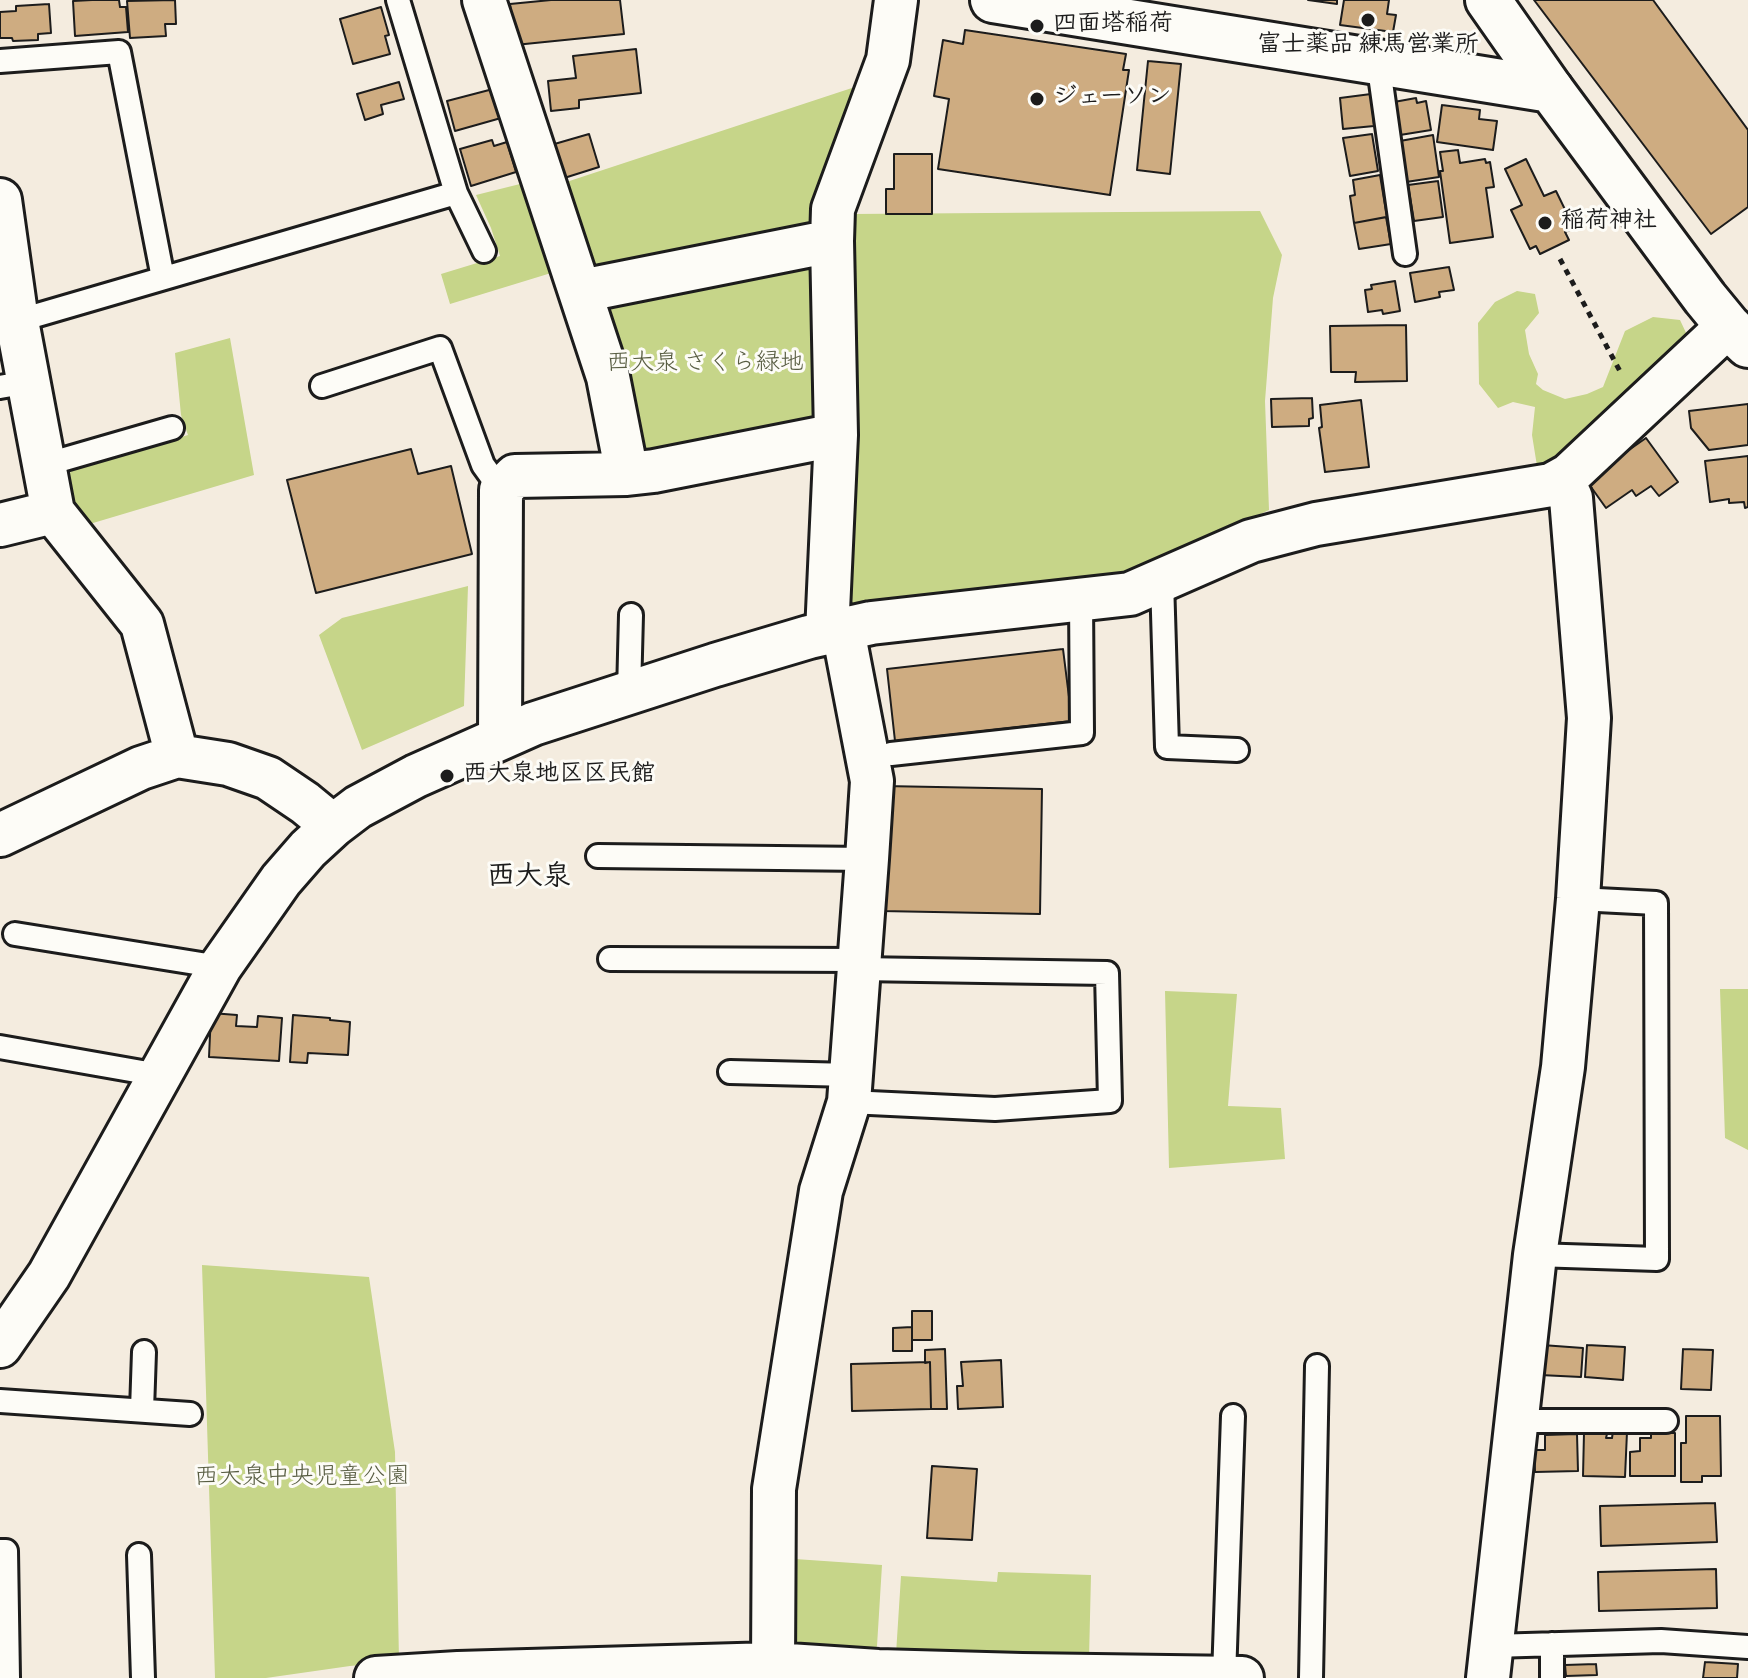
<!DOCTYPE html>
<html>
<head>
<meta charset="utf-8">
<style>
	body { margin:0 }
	canvas { display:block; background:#f4ecdf }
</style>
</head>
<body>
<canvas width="1748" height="1678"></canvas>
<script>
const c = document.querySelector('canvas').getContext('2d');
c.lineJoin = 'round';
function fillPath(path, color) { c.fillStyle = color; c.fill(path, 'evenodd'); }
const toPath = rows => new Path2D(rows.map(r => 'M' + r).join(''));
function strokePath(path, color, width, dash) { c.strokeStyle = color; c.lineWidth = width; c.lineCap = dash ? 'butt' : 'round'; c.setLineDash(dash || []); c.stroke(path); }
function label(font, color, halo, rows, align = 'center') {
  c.font = font + ' "Gochi Hand","Klee One",sans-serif'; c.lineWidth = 6; c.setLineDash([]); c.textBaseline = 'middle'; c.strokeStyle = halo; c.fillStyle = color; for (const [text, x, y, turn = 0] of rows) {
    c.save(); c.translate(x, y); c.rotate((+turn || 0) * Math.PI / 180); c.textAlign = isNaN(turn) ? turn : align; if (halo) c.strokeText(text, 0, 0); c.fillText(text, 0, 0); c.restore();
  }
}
fillPath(toPath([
	[861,85,819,216,807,228,603,268,587,262,450,304,441,274,500,256,491,228,476,195,524,183,530,194],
	[1260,211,1282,255,1273,298,1265,401,1269,510,1127,577,843,604,851,214],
	[805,267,821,276,826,410,814,424,652,456,637,448,605,315,611,301],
	[1517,291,1535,294,1539,313,1525,330,1529,354,1538,374,1536,384,1543,390,1565,399,1587,394,1603,387,1625,331,1653,317,1680,320,1688,337,1551,464,1537,466,1532,435,1535,407,1513,402,1498,408,1479,384,1478,323,1495,302],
	[230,338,254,475,83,526,64,486,71,471,188,435,181,415,175,353],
	[468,586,464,706,362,750,319,635,342,618],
	[1720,989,1748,989,1748,1150,1725,1138],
	[1165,991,1237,994,1228,1106,1281,1108,1285,1159,1169,1168],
	[202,1265,369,1277,395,1452,399,1661,350,1666,266,1678,215,1678],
	[795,1559,882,1565,877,1646,873,1654,791,1645],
	[998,1572,1091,1575,1089,1659,896,1654,901,1576,997,1582]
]), '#c6d589');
const building = toPath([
	[92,0,119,0,120,7,126,7,128,32,75,36,73,1,92,0],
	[175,0,176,24,165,24,166,36,130,38,127,1,175,0],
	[551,0,620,0,624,34,515,45,510,4,551,0],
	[1308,0,1337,0,1337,4,1308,0],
	[1344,0,1389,0,1387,14,1396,15,1393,32,1340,25,1344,0],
	[1534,0,1653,0,1748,130,1748,207,1711,234,1534,0],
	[49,4,51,33,38,34,38,40,13,41,12,38,0,38,0,12,16,11,16,6,49,4],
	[381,7,389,35,385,36,390,54,353,64,340,19,381,7],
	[965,30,1126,54,1123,70,1129,70,1110,195,938,169,949,99,934,96,943,40,963,44,965,30],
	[636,49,641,93,579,100,579,108,551,111,548,81,576,78,573,56,636,49],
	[1148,61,1181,64,1170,174,1137,170,1148,61],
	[399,82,404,99,381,105,383,114,365,120,357,94,399,82],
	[493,89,501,118,455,131,447,101,493,89],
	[1371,94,1374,126,1343,129,1340,98,1371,94],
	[1416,98,1417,103,1426,101,1431,130,1400,135,1394,102,1416,98],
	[1442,105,1480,110,1479,119,1497,121,1493,150,1437,142,1442,105],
	[589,134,599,167,561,179,551,145,589,134],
	[1372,134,1378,171,1350,176,1343,138,1372,134],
	[1433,135,1439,177,1406,182,1400,141,1433,135],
	[492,140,494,146,507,142,516,172,471,186,460,149,492,140],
	[1458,150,1460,163,1485,159,1486,163,1490,162,1494,187,1486,188,1493,237,1450,243,1440,171,1443,171,1440,152,1458,150],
	[894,154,932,154,932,214,886,214,886,189,894,189,894,154],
	[1526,159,1544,196,1556,191,1574,228,1565,232,1569,240,1540,254,1536,246,1530,249,1511,210,1522,205,1505,169,1526,159],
	[1380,175,1387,217,1354,223,1350,196,1355,195,1353,180,1380,175],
	[1438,181,1443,217,1414,221,1408,185,1438,181],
	[1386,217,1391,244,1359,249,1354,223,1386,217],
	[1449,267,1454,290,1439,292,1440,297,1415,302,1410,273,1449,267],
	[1395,281,1400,311,1383,314,1382,310,1368,312,1365,290,1372,289,1371,285,1395,281],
	[1406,325,1407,381,1355,382,1356,372,1331,372,1330,326,1406,325],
	[1312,398,1313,418,1309,419,1309,426,1272,427,1271,399,1312,398],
	[1361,400,1369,467,1325,472,1319,428,1322,427,1320,405,1361,400],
	[1748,404,1748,445,1709,450,1691,428,1689,411,1748,404],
	[1646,438,1678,482,1659,496,1651,486,1636,496,1632,490,1606,508,1586,480,1646,438],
	[411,449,418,474,451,466,472,554,316,593,287,480,411,449],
	[1748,456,1748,507,1745,508,1744,502,1729,503,1729,499,1710,502,1705,461,1748,456],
	[1063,649,1072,721,895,741,887,669,1063,649],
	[884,786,1042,789,1040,914,881,911,884,786],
	[211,1013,237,1015,236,1026,257,1027,258,1016,282,1018,279,1061,209,1057,211,1013],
	[293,1015,330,1018,330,1020,350,1022,348,1055,308,1053,307,1063,290,1062,293,1015],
	[912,1311,932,1311,932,1340,912,1340,912,1311],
	[912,1327,912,1351,893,1351,893,1328,912,1327],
	[1542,1345,1583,1348,1581,1377,1540,1375,1542,1345],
	[1587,1345,1625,1347,1623,1380,1585,1377,1587,1345],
	[945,1349,947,1409,931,1409,930,1362,925,1363,925,1350,945,1349],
	[1683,1349,1713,1350,1711,1390,1681,1389,1683,1349],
	[1001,1360,1003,1407,958,1409,957,1386,963,1386,961,1362,1001,1360],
	[930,1362,931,1409,852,1411,851,1364,930,1362],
	[1686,1416,1720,1416,1721,1476,1702,1476,1702,1482,1681,1482,1681,1443,1686,1443,1686,1416],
	[1613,1431,1627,1432,1625,1477,1583,1476,1584,1433,1607,1434,1606,1438,1612,1438,1613,1431],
	[1651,1433,1675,1433,1675,1476,1630,1476,1630,1452,1640,1451,1640,1438,1651,1438,1651,1433],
	[1577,1434,1578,1471,1535,1472,1534,1450,1545,1450,1545,1435,1577,1434],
	[932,1466,977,1469,972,1540,927,1538,932,1466],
	[1715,1503,1717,1542,1601,1546,1600,1506,1715,1503],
	[1716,1569,1717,1608,1599,1611,1598,1572,1716,1569],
	[1705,1662,1738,1664,1737,1678,1703,1678,1705,1662],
	[1596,1664,1597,1675,1566,1676,1565,1665,1596,1664]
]);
fillPath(building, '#ceac81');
strokePath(building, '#1c1c1c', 2);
const lane = toPath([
	[398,0,456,193,484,251],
	[0,61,119,52,163,278],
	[1378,61,1405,254],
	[17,321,456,193],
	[322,386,440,348,483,465,501,490],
	[0,387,29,382],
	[44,465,172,428],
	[1162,580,1167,747,1237,750],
	[629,693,631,615],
	[891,754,1082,733,1081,599],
	[598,856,867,859],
	[15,934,220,967],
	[610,959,859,960],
	[0,1047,159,1075],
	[730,1072,851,1075],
	[849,1102,995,1109,1110,1101,1107,973,859,969],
	[1535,1255,1657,1259,1656,903,1578,899],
	[0,1401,190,1414],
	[142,1410,144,1352],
	[1517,1421,1666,1421],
	[0,1551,6,1551,8,1678],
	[139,1555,143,1678],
	[1492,1646,1661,1641,1748,1647],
	[1224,1677,1233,1416],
	[1311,1678,1317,1366],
	[1552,1678,1552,1644]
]);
const street = toPath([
	[484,0,608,377,627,474],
	[0,200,17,321,53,512,142,624,177,756],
	[581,291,832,241],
	[0,525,53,512],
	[827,633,836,435,832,241,833,209,888,60,896,0],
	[500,738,501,490,515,476,627,474,654,471,836,435],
	[0,835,141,768,177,756,228,764,268,778,305,803,333,826],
	[0,1346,49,1275,220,967,281,880,308,849,333,826,358,807,416,776,533,724,715,665,809,637,871,623,1130,594,1251,541,1316,524,1551,485,1569,475,1728,326],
	[773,1664,774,1489,821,1191,849,1102,867,859,872,781,843,630],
	[376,1678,458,1673,773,1664,878,1671,1022,1675,1242,1678],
	[1488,1678,1535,1255,1563,1067,1578,899,1589,718,1571,498,1562,479]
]);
const secondary = toPath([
	[1488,0,1551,90]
]);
const primary = toPath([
	[993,0,1551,90,1705,298,1728,326,1748,345]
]);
strokePath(lane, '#1c1c1c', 28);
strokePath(street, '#1c1c1c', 48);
strokePath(secondary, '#1c1c1c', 50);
strokePath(primary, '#1c1c1c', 50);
strokePath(toPath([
	[1560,259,1622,375]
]), '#1c1c1c', 5, [6, 6]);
strokePath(lane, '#fdfcf7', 22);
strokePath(street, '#fdfcf7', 42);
strokePath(secondary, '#fdfcf7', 44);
strokePath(primary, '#fdfcf7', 44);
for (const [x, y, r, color] of [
	[1368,20,8,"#1c1c1c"],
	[1037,26,8,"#1c1c1c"],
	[1037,99,8,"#1c1c1c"],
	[1545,223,8,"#1c1c1c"],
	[447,776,8,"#1c1c1c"]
]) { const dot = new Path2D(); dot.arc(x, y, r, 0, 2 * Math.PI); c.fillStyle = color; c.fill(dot); strokePath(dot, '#fdfcf7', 3); }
label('bold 24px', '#1c1c1c', '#fdfcf7', [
	["四面塔稲荷",1053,26],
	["富士薬品 練馬営業所",1368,47,"center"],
	["ジェーソン",1053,99],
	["稲荷神社",1561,223],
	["西大泉地区区民館",463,776]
], 'left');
label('24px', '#585d42', '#fdfcf7', [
	["西大泉 さくら緑地",705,365],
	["西大泉中央児童公園",302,1479]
]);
label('bold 28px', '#1c1c1c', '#fdfcf7', [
	["西大泉",529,880]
]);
</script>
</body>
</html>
